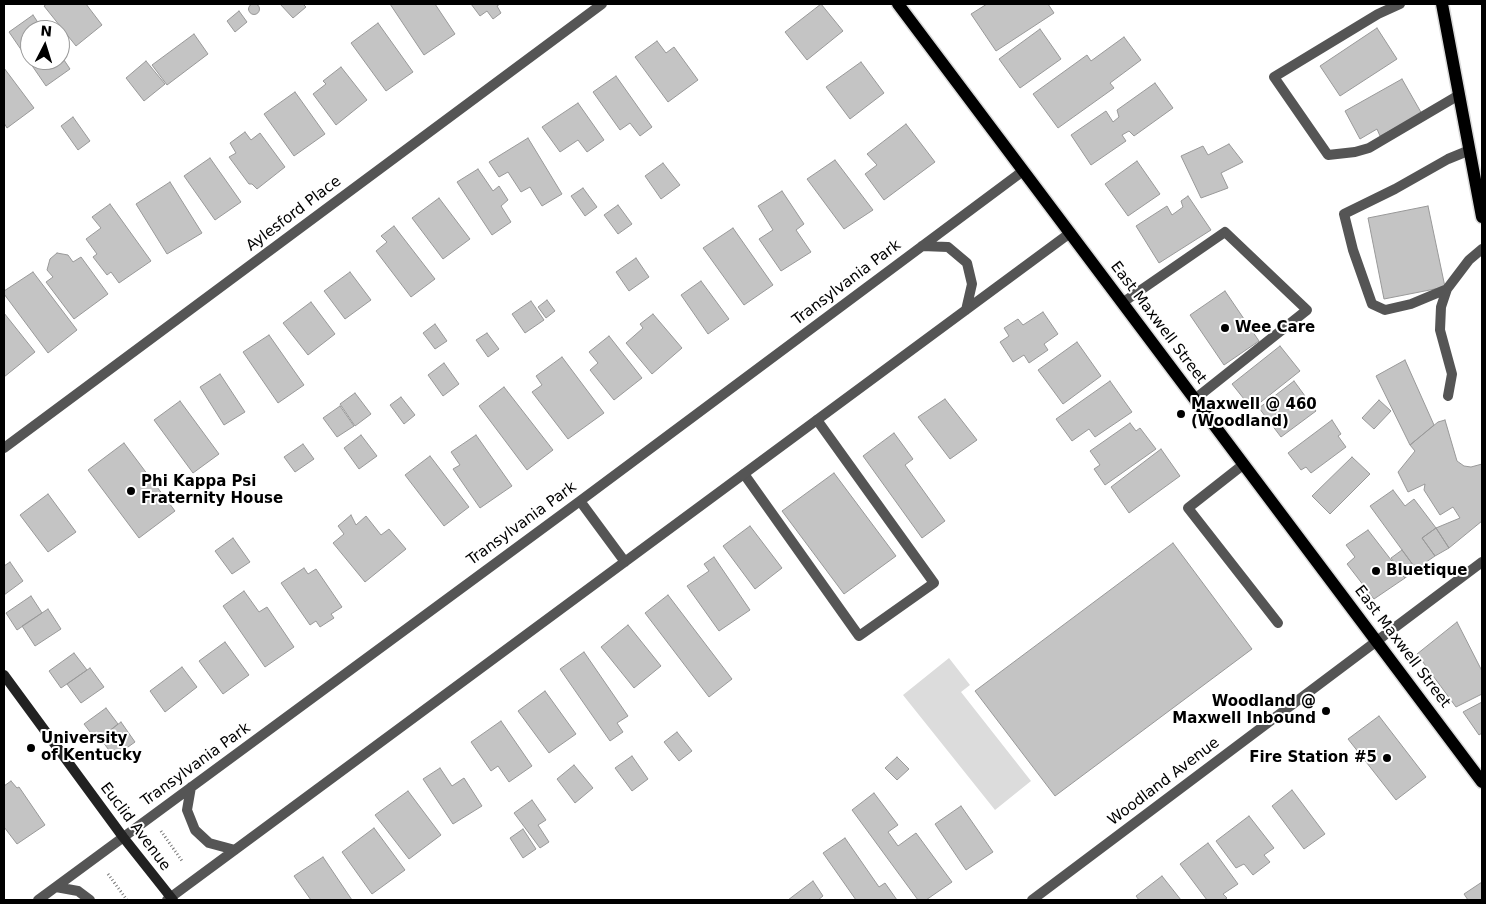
<!DOCTYPE html>
<html>
<head>
<meta charset="utf-8">
<style>
	body { margin:0 }
	#map { position:relative; width:1486px; height:904px; overflow:hidden; background:#fff; font-family:"DejaVu Sans",sans-serif }
	canvas { display:block }
	.frame { position:absolute; inset:0; border:5px solid #000; pointer-events:none }
	.north { position:absolute; left:20px; top:20px; width:50px; height:50px; box-sizing:border-box; background:#fff; border:1px solid #999; border-radius:50%; rotate:5deg; font-size:14px; font-weight:700; line-height:20px; text-align:center; color:#000 }
	.north::after { content:''; display:block; margin:auto; width:18px; height:22px; background:#000; clip-path:polygon(50% 0,100% 100%,50% 72%,0 100%) }
</style>
</head>
<body>
<div id="map">
<canvas width="1486" height="904"></canvas>
<div class="frame"></div>
<div class="north">N</div>
</div>
<script>
const c = document.querySelector('canvas').getContext('2d');
c.lineJoin = 'round';
function fillPath(path, color) { c.fillStyle = color; c.fill(path, 'evenodd'); }
const toPath = rows => new Path2D(rows.map(r => 'M' + r).join(''));
function strokePath(path, color, width, dash) { c.strokeStyle = color; c.lineWidth = width; c.lineCap = dash ? 'butt' : 'round'; c.setLineDash(dash || []); c.stroke(path); }
function label(font, color, halo, rows, align = 'center') {
  c.font = font + ' "DejaVu Sans",sans-serif'; c.lineWidth = 4; c.setLineDash([]); c.textBaseline = 'middle'; c.strokeStyle = halo; c.fillStyle = color; for (const [text, x, y, turn = 0] of rows) {
    c.save(); c.translate(x, y); c.rotate((+turn || 0) * Math.PI / 180); c.textAlign = isNaN(turn) ? turn : align; if (halo) c.strokeText(text, 0, 0); c.fillText(text, 0, 0); c.restore();
  }
}
fillPath(toPath([
	[949,658,970,685,961,692,1031,781,995,810,903,695]
]), '#dcdcdc');
const building = toPath([
	'248.5 9a5.5 5.5 0 1 1 11 0a5.5 5.5 0 1 1-11 0Z',
	[47,4,86,4,102,25,76,46,44,6,47,4],
	[280,4,303,4,306,7,293,18,280,4],
	[390,4,435,4,455,34,424,55,390,4],
	[471,4,500,4,497,6,501,13,493,19,487,11,480,16,471,4],
	[821,4,843,31,807,60,785,32,821,4],
	[987,4,1048,4,1054,13,996,51,971,14,987,4],
	[239,11,247,22,235,32,227,21,239,11],
	[33,15,43,30,30,30,30,60,60,60,60,54,70,69,46,86,9,32,33,15],
	[378,23,413,72,386,91,351,43,378,23],
	[1377,28,1397,59,1340,96,1320,66,1377,28],
	[1040,29,1061,59,1020,88,999,59,1040,29],
	[194,34,208,54,167,85,152,65,194,34],
	[1124,37,1141,60,1110,83,1114,88,1058,128,1033,94,1087,55,1091,61,1124,37],
	[657,41,666,53,674,47,698,80,668,102,635,57,657,41],
	[146,61,165,84,144,101,126,78,146,61],
	[861,62,884,93,850,119,826,87,861,62],
	[341,67,367,100,336,125,313,94,326,84,323,81,341,67],
	[4,68,34,108,7,128,4,123,4,68],
	[616,76,652,127,640,136,630,123,620,130,593,92,616,76],
	[1402,79,1422,114,1380,136,1377,129,1360,139,1345,111,1402,79],
	[1155,83,1173,108,1134,136,1129,131,1122,135,1126,141,1091,165,1071,135,1106,111,1113,122,1119,117,1117,110,1155,83],
	[295,92,325,134,294,156,264,114,295,92],
	[578,103,604,140,587,152,578,140,560,152,542,127,578,103],
	[73,117,90,141,78,150,61,126,73,117],
	[906,124,935,162,884,200,865,174,877,165,867,154,906,124],
	[245,132,251,140,260,133,285,167,257,189,252,184,249,184,229,157,236,153,230,143,245,132],
	[528,138,562,194,542,206,530,187,521,192,508,172,499,177,489,162,528,138],
	[1229,144,1243,162,1221,173,1228,188,1201,198,1181,156,1203,146,1208,155,1229,144],
	[210,158,241,202,215,220,184,176,210,158],
	[835,160,873,210,844,229,807,179,835,160],
	[1137,161,1160,194,1128,216,1105,184,1137,161],
	[663,163,680,185,661,199,645,176,663,163],
	[478,169,493,191,499,186,508,200,501,206,511,222,492,235,457,182,478,169],
	[170,182,202,233,167,254,136,204,170,182],
	[583,188,597,207,585,216,571,196,583,188],
	[782,191,804,224,796,230,811,252,781,271,759,239,773,230,758,206,782,191],
	[1188,196,1211,230,1159,263,1136,226,1167,206,1172,215,1183,207,1181,201,1188,196],
	[439,198,470,239,443,259,412,218,439,198],
	[110,204,151,261,119,283,111,272,107,275,93,257,97,254,86,239,101,228,92,217,110,204],
	[618,205,632,224,618,234,604,215,618,205],
	[1428,206,1445,287,1384,299,1368,218,1428,206],
	[394,226,435,279,411,297,376,251,387,242,381,236,394,226],
	[733,228,773,285,744,305,703,248,733,228],
	[57,253,68,255,73,262,81,257,108,294,74,319,46,282,53,277,47,270,50,259,57,253],
	[636,258,649,277,629,291,616,272,636,258],
	[33,272,77,330,48,353,4,294,4,291,33,272],
	[350,272,371,300,345,319,324,291,350,272],
	[701,281,729,319,708,334,681,295,701,281],
	[1225,291,1259,341,1224,365,1190,315,1225,291],
	[547,300,555,311,546,318,538,307,547,300],
	[531,301,544,320,525,333,512,314,531,301],
	[311,302,335,334,308,355,283,323,311,302],
	[1043,312,1058,334,1044,344,1048,350,1029,363,1024,355,1013,362,1000,342,1009,336,1004,328,1018,319,1023,325,1043,312],
	[4,313,35,352,4,377,4,313],
	[653,314,682,348,652,374,626,343,643,328,640,324,653,314],
	[435,324,447,341,435,349,423,333,435,324],
	[487,333,499,349,488,357,476,340,487,333],
	[269,335,304,385,278,403,243,352,269,335],
	[609,336,642,378,614,400,590,370,598,363,589,352,609,336],
	[1077,342,1101,376,1063,404,1038,370,1077,342],
	[1280,346,1300,371,1252,409,1232,384,1280,346],
	[562,357,604,413,568,439,532,392,542,385,536,376,562,357],
	[1405,360,1434,425,1410,445,1376,376,1405,360],
	[444,363,459,384,443,396,428,375,444,363],
	[220,374,245,412,224,425,200,387,220,374],
	[1110,381,1132,412,1095,437,1089,429,1072,441,1056,419,1110,381],
	[1294,381,1316,411,1281,437,1259,408,1294,381],
	[504,387,553,450,527,470,479,406,504,387],
	[355,393,371,414,355,426,340,404,355,393],
	[401,397,415,415,404,424,390,405,401,397],
	[945,399,977,440,950,459,918,417,945,399],
	[1379,400,1391,411,1374,429,1362,418,1379,400],
	[180,401,219,454,193,473,154,420,180,401],
	[340,406,354,426,337,437,323,418,340,406],
	[1332,420,1341,434,1338,436,1346,447,1311,473,1306,467,1301,470,1288,453,1332,420],
	[1445,420,1457,461,1464,466,1471,467,1482,464,1482,521,1449,548,1436,528,1460,518,1453,507,1440,515,1424,490,1425,484,1408,492,1398,472,1415,451,1410,445,1438,422,1445,420],
	[1130,423,1136,431,1140,428,1156,449,1105,485,1094,469,1100,465,1090,451,1130,423],
	[894,433,913,459,905,465,945,521,922,538,863,456,894,433],
	[361,435,377,456,359,469,344,448,361,435],
	[476,435,512,486,480,508,453,469,460,465,451,452,476,435],
	[124,443,175,511,139,538,88,470,124,443],
	[303,444,314,459,295,472,284,457,303,444],
	[1161,449,1180,476,1129,513,1111,487,1161,449],
	[430,456,469,507,444,526,405,475,430,456],
	[1352,457,1370,474,1330,514,1312,496,1352,457],
	[834,473,896,556,844,594,782,511,834,473],
	[1393,490,1405,506,1414,499,1436,528,1422,538,1435,556,1416,569,1370,506,1393,490],
	[48,494,76,532,48,552,20,515,48,494],
	[351,515,356,525,366,516,381,535,389,529,406,549,365,582,333,543,344,534,338,526,351,515],
	[750,526,782,568,755,589,723,546,750,526],
	[1436,528,1449,548,1435,556,1422,538,1436,528],
	[1368,530,1405,578,1374,599,1347,564,1355,557,1346,545,1368,530],
	[233,538,250,562,232,574,215,551,233,538],
	[1173,543,1252,649,1055,796,975,691,1173,543],
	[1402,550,1416,569,1405,578,1391,558,1402,550],
	[714,557,750,610,719,631,687,586,709,571,704,564,714,557],
	[10,562,23,581,4,595,4,566,10,562],
	[304,568,308,574,316,569,342,607,331,614,334,618,320,627,316,621,310,625,281,583,304,568],
	[244,591,259,612,267,607,294,647,265,667,223,606,244,591],
	[668,595,732,679,709,697,645,613,668,595],
	[31,596,42,613,17,630,6,613,31,596],
	[48,609,61,629,35,646,22,626,48,609],
	[1457,622,1482,671,1482,694,1456,707,1417,654,1457,622],
	[628,625,661,666,634,688,601,647,628,625],
	[225,642,249,675,223,694,199,661,225,642],
	[584,652,628,716,617,723,623,732,610,741,560,669,584,652],
	[74,653,87,670,61,688,49,671,74,653],
	[182,667,197,687,165,712,150,691,182,667],
	[90,668,104,687,81,703,67,684,90,668],
	[545,691,576,734,549,753,518,711,545,691],
	[1482,702,1482,733,1479,735,1463,712,1482,702],
	[106,708,118,724,97,741,84,724,106,708],
	[1379,716,1426,777,1396,800,1348,739,1379,716],
	[501,721,532,766,509,782,498,766,491,771,471,742,501,721],
	[121,722,135,742,114,757,100,738,121,722],
	[677,732,692,751,679,761,664,742,677,732],
	[632,756,648,779,632,791,615,768,632,756],
	[897,757,909,769,897,780,885,768,897,757],
	[574,765,593,788,575,803,557,779,574,765],
	[440,768,452,786,464,778,482,806,453,824,423,779,440,768],
	[11,781,17,788,19,787,45,825,17,844,4,827,4,786,11,781],
	[1292,790,1325,834,1304,849,1272,806,1292,790],
	[408,791,441,835,409,859,375,815,408,791],
	[874,793,898,825,888,832,898,846,916,833,952,882,926,900,918,900,852,810,874,793],
	[532,800,546,820,538,825,549,842,540,848,514,813,532,800],
	[961,806,993,852,966,870,935,824,961,806],
	[1249,816,1274,848,1264,855,1270,862,1253,875,1244,864,1236,868,1216,841,1249,816],
	[374,828,405,870,372,894,342,852,374,828],
	[523,829,536,849,523,858,510,838,523,829],
	[845,838,879,887,885,883,897,900,856,900,823,853,845,838],
	[1208,843,1238,884,1223,894,1227,898,1224,900,1207,900,1180,864,1208,843],
	[323,857,352,900,311,900,294,876,323,857],
	[1162,876,1181,900,1139,900,1136,896,1162,876],
	[813,881,823,896,818,900,788,900,813,881],
	[1482,882,1482,900,1468,900,1464,894,1482,882]
]);
fillPath(building, '#c4c4c4');
strokePath(building, '#999', 1);
const primary = toPath([
	[898,4,1482,782],
	[1442,4,1482,217]
]);
strokePath(primary, '#dbdbdb', 15);
strokePath(toPath([
	[161,831,182,861],
	[108,874,127,900]
]), '#777', 3, [1, 2.5]);
strokePath(toPath([
	[1400,4,1378,14,1274,77,1328,155,1355,152,1369,148,1459,95],
	[1447,289,1411,304,1385,310,1372,304,1353,250,1344,214,1395,189,1448,159,1470,150],
	[1122,303,1225,232,1307,310,1195,399],
	[1448,396,1452,374,1440,330,1441,307,1447,289,1469,260,1482,249],
	[1244,464,1188,508,1278,623],
	[744,474,859,636,934,583,817,420]
]), '#555', 10);
strokePath(toPath([
	[922,246,948,247,967,263,972,284,966,310],
	[4,448,602,4],
	[580,501,625,562],
	[191,787,187,810,195,830,209,843,235,850],
	[56,887,78,891,90,900],
	[38,900,580,501,1023,171],
	[167,900,1070,233]
]), '#555', 10);
strokePath(toPath([
	[1032,900,1482,562]
]), '#555', 10);
strokePath(toPath([
	[4,675,123,837,173,900]
]), '#222', 10);
strokePath(primary, '#000', 12);
for (const [x, y, r, color] of [
	[1225,328,5,"#000"],
	[1181,414,5,"#000"],
	[131,491,5,"#000"],
	[1376,571,5,"#000"],
	[1326,711,5,"#000"],
	[31,748,5,"#000"],
	[1387,758,5,"#000"]
]) { const dot = new Path2D(); dot.arc(x, y, r, 0, 2 * Math.PI); c.fillStyle = color; c.fill(dot); strokePath(dot, '#fff', 2); }
label('15px', '#000', '#fff', [
	["Aylesford Place",294,214,-37],
	["Transylvania Park",847,283,-37],
	["East Maxwell Street",1158,323,53],
	["Transylvania Park",522,524,-36],
	["East Maxwell Street",1402,647,53],
	["Transylvania Park",196,765,-36],
	["Woodland Avenue",1164,782,-37],
	["Euclid Avenue",135,827,53]
]);
label('bold 15px', '#000', '#fff', [
	["Wee Care",1235,328],
	["Maxwell @ 460",1191,405],
	["(Woodland)",1191,422],
	["Phi Kappa Psi",141,482],
	["Fraternity House",141,499],
	["Bluetique",1386,571],
	["Woodland @",1316,702,"right"],
	["Maxwell Inbound",1316,719,"right"],
	["University",41,739],
	["of Kentucky",41,756],
	["Fire Station #5",1377,758,"right"]
], 'left');
</script>
</body>
</html>
